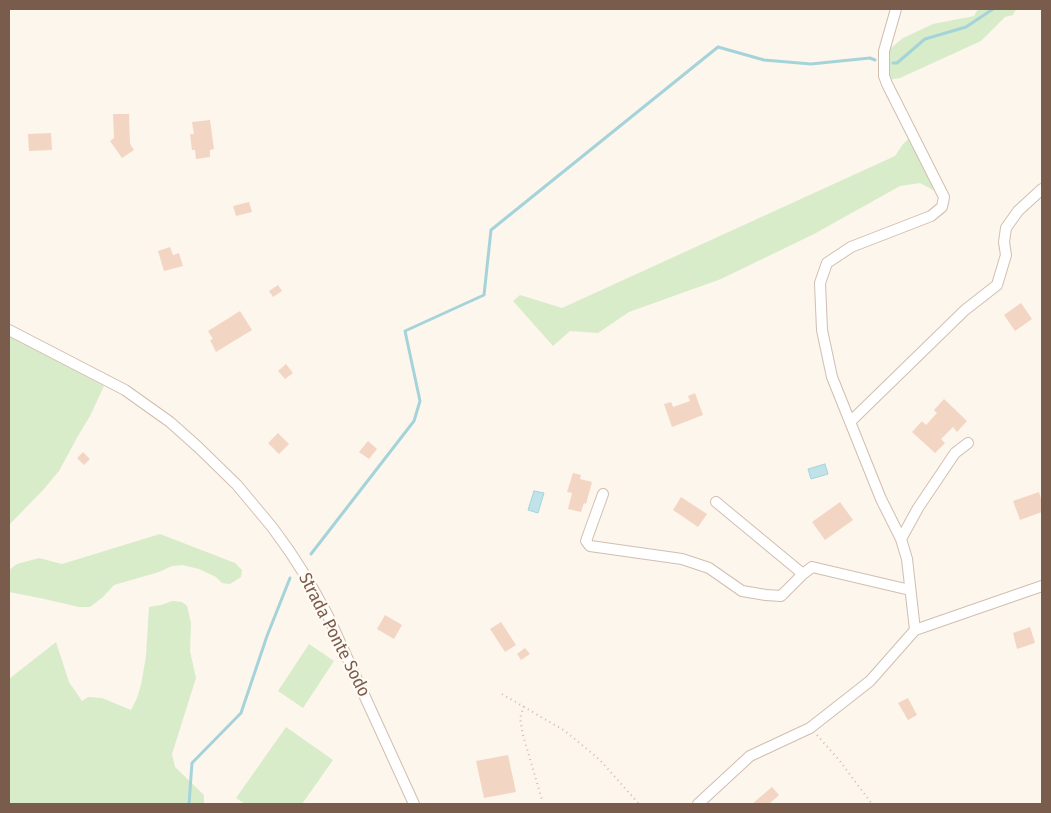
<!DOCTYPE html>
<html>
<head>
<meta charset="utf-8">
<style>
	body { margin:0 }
	#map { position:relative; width:1051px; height:813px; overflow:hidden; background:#fdf6ec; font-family:"Fira Sans Condensed",sans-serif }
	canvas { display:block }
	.frame { position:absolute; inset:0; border:10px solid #7a5c4d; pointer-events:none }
</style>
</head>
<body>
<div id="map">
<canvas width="1051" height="813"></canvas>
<div class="frame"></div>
</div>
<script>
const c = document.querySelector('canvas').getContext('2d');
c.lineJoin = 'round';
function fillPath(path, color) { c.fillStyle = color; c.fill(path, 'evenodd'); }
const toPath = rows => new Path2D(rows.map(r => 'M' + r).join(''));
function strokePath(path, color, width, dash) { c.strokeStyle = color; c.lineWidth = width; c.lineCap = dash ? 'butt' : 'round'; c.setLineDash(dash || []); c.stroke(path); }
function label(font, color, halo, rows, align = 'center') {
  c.font = font + ' "Fira Sans Condensed",sans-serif'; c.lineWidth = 4.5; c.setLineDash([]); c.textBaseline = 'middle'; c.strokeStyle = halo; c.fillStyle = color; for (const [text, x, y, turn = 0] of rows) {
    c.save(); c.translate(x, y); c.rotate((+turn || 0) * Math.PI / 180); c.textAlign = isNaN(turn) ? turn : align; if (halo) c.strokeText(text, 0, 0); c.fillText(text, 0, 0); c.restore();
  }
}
fillPath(toPath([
	[978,9,1016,9,1013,15,1005,17,981,41,900,78,888,80,886,52,903,38,933,24,974,16],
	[909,138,935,191,920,183,900,186,814,234,721,279,629,312,598,333,570,331,553,346,513,301,520,295,562,308,895,156,903,144],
	[9,336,104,386,90,416,78,436,59,471,44,489,9,525],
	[160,534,235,563,242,570,241,577,230,584,222,583,216,577,199,569,182,565,172,566,159,572,114,585,103,597,90,607,79,607,40,598,9,592,9,570,17,564,39,558,62,564],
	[172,601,182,602,187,606,191,623,190,651,196,678,172,754,175,767,204,795,204,804,9,804,9,679,56,642,69,682,82,701,88,697,102,698,131,710,137,698,141,685,146,656,149,607,161,605],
	[309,644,334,661,303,708,278,691],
	[286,727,333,760,302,804,245,804,236,798]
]), '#d8ecc9');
const water = toPath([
	[825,464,828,474,811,479,808,469,825,464],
	[534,491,544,493,538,513,528,510,534,491]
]);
fillPath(water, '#bfe3e8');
strokePath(water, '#a5d3da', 1);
strokePath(toPath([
	[893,63,897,63,925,39,966,27,993,9],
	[311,554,414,421,420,401,405,331,484,295,491,230,718,47,764,60,811,64,870,58,875,60],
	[189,804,192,763,241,713,267,636,290,578]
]), '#a5d3da', 3);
fillPath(toPath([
	[113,114,129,114,130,144,134,150,122,158,110,141,114,138],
	[210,120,214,149,210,150,210,157,196,159,195,150,192,150,190,134,194,134,192,122],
	[51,133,52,150,29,151,28,134],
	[249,202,252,212,236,216,233,206],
	[170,247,173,255,179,253,183,266,164,271,158,251],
	[278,285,282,291,273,297,269,291],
	[1021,303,1032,319,1015,331,1004,315],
	[240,311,252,330,216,352,210,340,213,339,208,331],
	[286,364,293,373,285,379,278,371],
	[695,393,703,415,672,427,664,404,671,402,673,407,690,401,688,396],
	[944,399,967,421,957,432,953,427,941,439,945,443,935,453,912,432,922,421,926,425,937,413,934,410],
	[278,433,289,444,279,454,268,443],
	[368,441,377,449,369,459,359,452],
	[83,452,90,459,84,465,77,458],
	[573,473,581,475,580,479,592,482,586,504,584,503,581,512,568,509,572,493,567,492],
	[1039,492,1042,502,1042,512,1020,520,1013,501],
	[681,497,707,514,698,527,673,510],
	[840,502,853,520,825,540,812,522],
	[385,615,402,625,394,639,377,629],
	[501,622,516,645,505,652,490,629],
	[1030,627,1035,643,1017,649,1013,633],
	[525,648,530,654,521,660,517,654],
	[908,698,917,715,908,720,898,703],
	[508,755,516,792,484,798,476,761],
	[772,787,779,795,769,804,752,804]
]), '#f3d5c3');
const minor = toPath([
	[896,9,884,51,884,76,887,84,944,197,942,207,931,216,851,247,827,263,820,283,822,330,832,377,881,499,901,539],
	[9,330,125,390,170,422,198,447,237,485,272,527,290,552,308,580,328,616,414,804],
	[850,422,965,310,997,285,1006,255,1004,242,1006,228,1018,211,1042,189],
	[603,494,586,541,590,546,682,559,709,568,742,591,766,595,781,596,803,574,812,567,910,590],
	[716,502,803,574],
	[915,630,907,559,901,539,918,508,955,453,968,443],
	[698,804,750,756,810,728,870,681,915,630,1042,586]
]);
strokePath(minor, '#d1beb0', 12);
strokePath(toPath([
	[502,694,565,731,600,760,639,804],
	[524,706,520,718,523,735,542,800],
	[817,735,839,760,872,804]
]), '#d9b8a5', 2, [1, 4]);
strokePath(minor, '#fff', 10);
label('18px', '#7a5c4d', '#fffaf3', [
	["Strada Ponte Sodo",334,635,63]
]);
</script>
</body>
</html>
